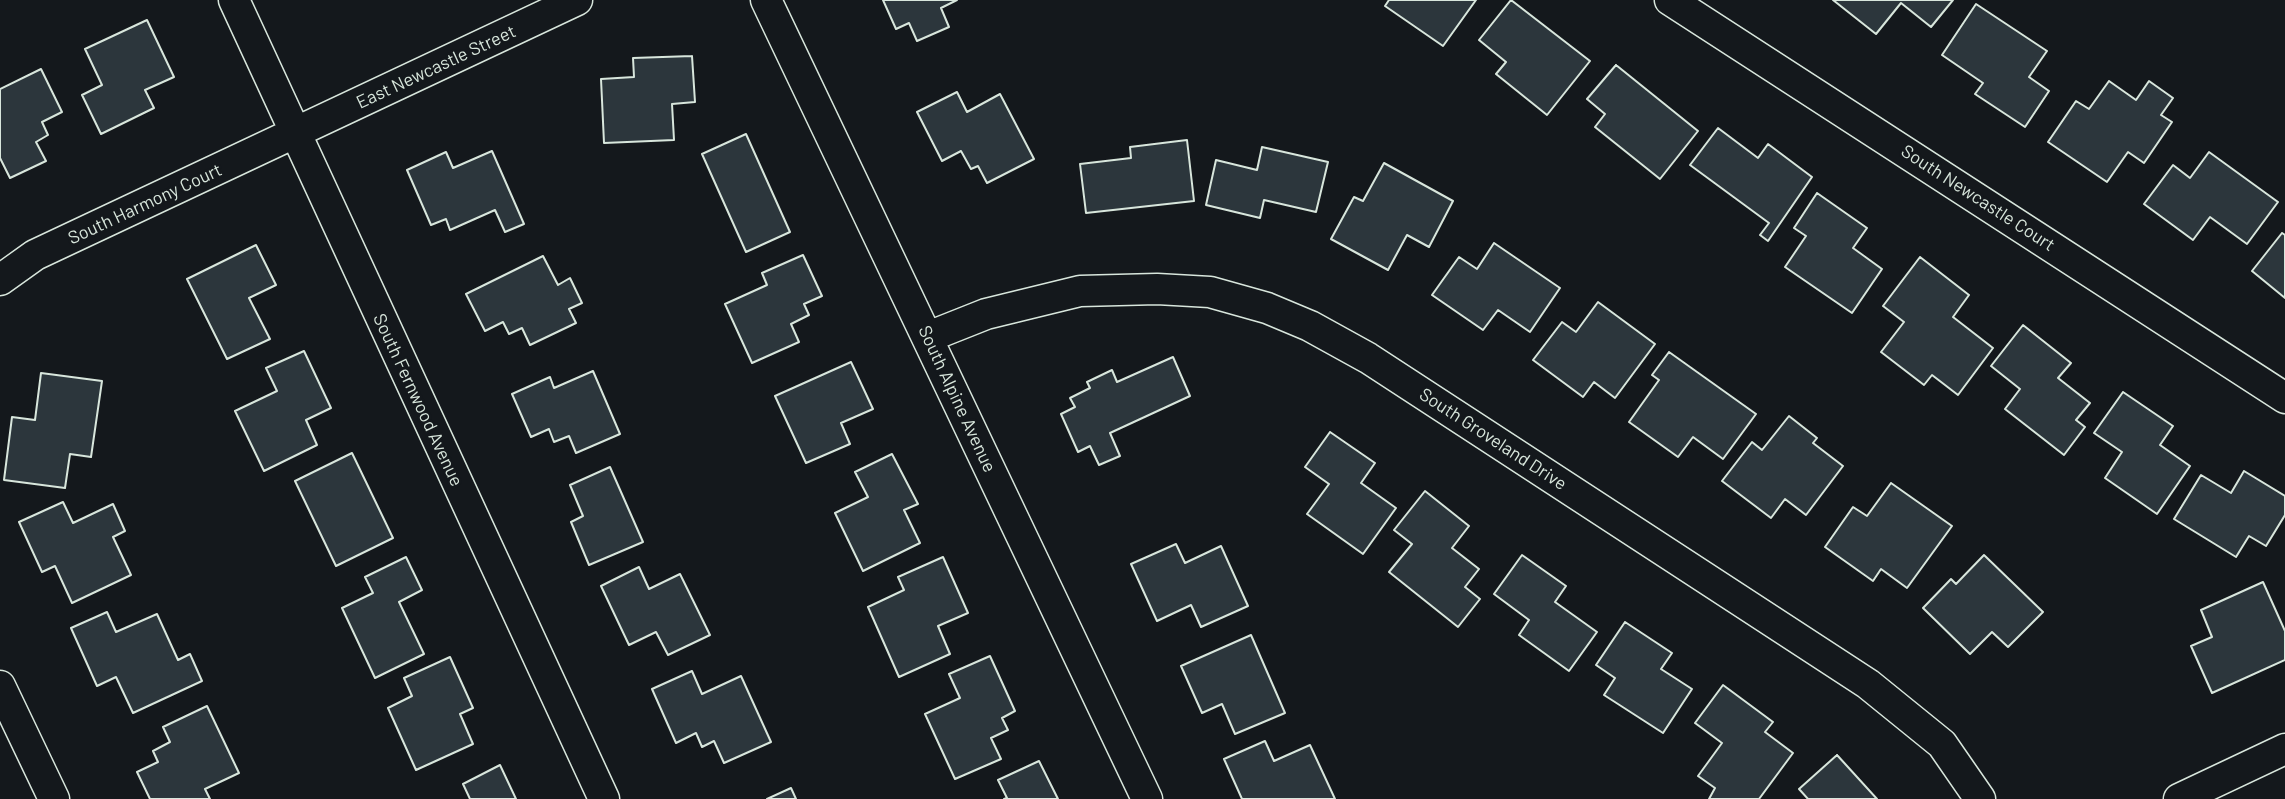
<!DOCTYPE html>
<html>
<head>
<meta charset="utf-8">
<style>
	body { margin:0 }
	canvas { display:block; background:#14181c }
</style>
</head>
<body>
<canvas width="2285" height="799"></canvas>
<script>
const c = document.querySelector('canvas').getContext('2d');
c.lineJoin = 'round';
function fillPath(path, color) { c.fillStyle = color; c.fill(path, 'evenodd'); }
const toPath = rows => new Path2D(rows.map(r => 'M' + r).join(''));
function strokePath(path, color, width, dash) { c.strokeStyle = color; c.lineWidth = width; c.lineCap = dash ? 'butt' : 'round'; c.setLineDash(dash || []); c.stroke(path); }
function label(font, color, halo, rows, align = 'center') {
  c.font = font + ' Barlow,sans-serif'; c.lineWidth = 5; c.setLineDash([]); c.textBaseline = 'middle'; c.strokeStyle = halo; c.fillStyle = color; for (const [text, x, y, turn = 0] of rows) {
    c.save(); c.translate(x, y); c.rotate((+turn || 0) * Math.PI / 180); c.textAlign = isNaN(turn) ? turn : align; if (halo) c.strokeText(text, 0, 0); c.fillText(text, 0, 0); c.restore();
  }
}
const building = toPath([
	[883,0,957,0,941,8,949,27,917,41,909,23,896,29,883,0],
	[1389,0,1476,0,1443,46,1385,6,1389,0],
	[1511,0,1590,61,1547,115,1496,74,1506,62,1479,40,1511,0],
	[1833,0,1953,0,1931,27,1901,3,1876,34,1833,0],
	[1976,4,2047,51,2029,77,2049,91,2025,127,1975,94,1983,83,1942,55,1976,4],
	[147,20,174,77,145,90,154,108,101,134,82,95,102,85,85,49,147,20],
	[692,56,695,102,672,104,674,140,604,143,601,79,634,77,633,58,692,56],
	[1616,65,1698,131,1660,179,1595,127,1605,114,1587,99,1616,65],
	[41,69,62,112,42,122,48,135,36,142,46,161,10,178,0,158,0,89,41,69],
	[2109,81,2136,100,2149,81,2173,98,2161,115,2172,122,2144,163,2128,152,2107,182,2048,142,2076,101,2089,109,2109,81],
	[957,92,967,112,1000,94,1034,159,987,183,978,166,971,169,961,151,942,161,917,112,957,92],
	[1718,128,1758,158,1768,144,1812,177,1768,241,1760,235,1769,223,1690,165,1718,128],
	[746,134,790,232,746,252,702,154,746,134],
	[1187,140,1194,201,1086,213,1080,164,1131,158,1130,147,1187,140],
	[1262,147,1328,162,1316,212,1264,200,1260,218,1206,205,1216,160,1257,170,1262,147],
	[492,151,524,224,505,232,495,210,450,230,446,219,431,225,407,170,446,152,453,168,492,151],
	[2209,152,2278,202,2247,244,2210,217,2193,240,2144,204,2173,165,2190,178,2209,152],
	[1384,163,1453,201,1429,247,1407,235,1388,270,1331,239,1354,197,1363,201,1384,163],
	[1817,193,1867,228,1853,248,1882,269,1852,313,1785,267,1806,236,1794,228,1817,193],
	[2282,233,2285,235,2285,298,2252,271,2282,233],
	[1494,243,1560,288,1530,332,1498,310,1483,330,1432,295,1459,257,1477,269,1494,243],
	[256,245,276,285,249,298,270,339,227,359,187,279,256,245],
	[803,255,822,296,804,304,809,315,791,324,799,342,752,363,725,304,767,285,762,273,803,255],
	[543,256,558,285,570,278,582,303,569,309,576,323,530,345,522,328,509,334,503,322,485,331,466,294,543,256],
	[1920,257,1969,295,1953,317,1993,348,1958,395,1932,375,1924,385,1881,352,1904,322,1883,306,1920,257],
	[1598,302,1655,344,1615,398,1594,382,1583,397,1533,360,1562,322,1576,332,1598,302],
	[2023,325,2071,363,2058,378,2090,403,2076,420,2085,427,2064,455,2005,409,2020,389,1991,366,2023,325],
	[304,351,331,408,306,420,317,445,264,471,235,411,277,391,266,368,304,351],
	[1669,352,1756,414,1723,459,1693,437,1678,457,1629,422,1659,380,1652,375,1669,352],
	[1173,357,1190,396,1110,433,1120,456,1099,465,1090,446,1078,452,1061,414,1075,407,1070,398,1090,388,1087,382,1112,370,1117,382,1173,357],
	[851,362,873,409,841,423,850,444,806,463,775,396,851,362],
	[593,371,620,434,576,453,569,436,554,442,549,429,531,437,512,394,550,377,554,388,593,371],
	[41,373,102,381,91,457,70,454,65,488,4,480,12,417,35,420,41,373],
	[2123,392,2173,426,2160,445,2190,466,2157,514,2105,478,2122,452,2094,433,2123,392],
	[1789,416,1817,438,1813,443,1843,466,1806,515,1785,499,1771,518,1722,481,1752,442,1762,450,1789,416],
	[1330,432,1375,463,1361,483,1396,508,1363,554,1307,514,1329,484,1305,467,1330,432],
	[352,453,393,538,336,566,295,481,352,453],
	[892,454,918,504,904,510,920,543,863,571,835,513,868,497,855,472,892,454],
	[610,467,643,542,589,565,571,522,583,516,570,485,610,467],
	[2244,471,2285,496,2285,515,2266,546,2249,536,2236,557,2174,519,2201,475,2231,493,2244,471],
	[1891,483,1952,526,1907,588,1881,569,1873,581,1825,547,1853,507,1867,516,1891,483],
	[1425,491,1469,526,1452,548,1479,569,1465,587,1480,599,1458,627,1389,572,1412,544,1394,530,1425,491],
	[63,502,73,523,113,504,125,531,113,537,131,575,72,603,55,566,42,572,19,522,63,502],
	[1176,544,1185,563,1221,546,1248,606,1201,627,1191,605,1157,621,1131,564,1176,544],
	[1522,555,1566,586,1555,602,1597,632,1569,671,1519,635,1529,620,1494,594,1522,555],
	[1984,555,2043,612,2008,647,1992,632,1970,654,1923,608,1951,579,1956,584,1984,555],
	[406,557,422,590,399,602,424,654,375,678,342,608,373,593,365,577,406,557],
	[943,557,968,613,938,626,950,654,899,677,868,607,904,590,898,577,943,557],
	[639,567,649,589,680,574,710,635,668,655,656,632,629,645,601,586,639,567],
	[2263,582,2285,631,2285,660,2212,693,2191,646,2212,637,2201,610,2263,582],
	[107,612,116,632,157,614,178,660,190,654,202,681,133,713,116,677,97,686,71,628,107,612],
	[1625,622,1672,653,1661,669,1692,689,1663,733,1604,695,1615,678,1596,665,1625,622],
	[1251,635,1285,713,1235,734,1222,704,1202,713,1181,666,1251,635],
	[990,656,1015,711,1002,718,1008,730,991,738,1001,759,955,779,925,714,960,698,949,674,990,656],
	[450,657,473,708,460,714,473,744,416,770,388,708,412,696,404,678,450,657],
	[692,671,702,694,741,676,771,742,724,763,714,741,702,747,696,733,676,743,652,689,692,671],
	[1723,685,1773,722,1765,732,1793,753,1759,799,1709,799,1715,788,1698,776,1722,743,1695,723,1723,685],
	[207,706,239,773,205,789,210,799,150,799,137,772,158,762,153,751,170,742,163,727,207,706],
	[1265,741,1274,761,1310,745,1335,799,1242,799,1224,759,1265,741],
	[1837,755,1877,799,1808,799,1799,789,1837,755],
	[1039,761,1058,799,1004,799,1007,798,998,780,1039,761],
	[500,765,516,799,470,799,463,784,500,765],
	[791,788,796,799,767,799,791,788]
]);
fillPath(building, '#2c363c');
strokePath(building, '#d8e6dc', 2);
const minor = toPath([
	[234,0,604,799],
	[766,0,1147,799],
	[1670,0,2285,398],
	[0,280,35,255,577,0],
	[928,337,986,314,1080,291,1157,289,1210,292,1267,308,1310,326,1368,358,1868,684,1942,744,1980,799],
	[0,686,54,799],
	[2179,799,2285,749]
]);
strokePath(minor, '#d8e6dc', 33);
strokePath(minor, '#14181c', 30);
label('18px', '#d8e6dc', '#14181c', [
	["East Newcastle Street",436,67,-25],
	["South Newcastle Court",1978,198,33],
	["South Harmony Court",145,204,-25],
	["South Alpine Avenue",957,399,65],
	["South Fernwood Avenue",418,400,65],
	["South Groveland Drive",1493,439,33]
]);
</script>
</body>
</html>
